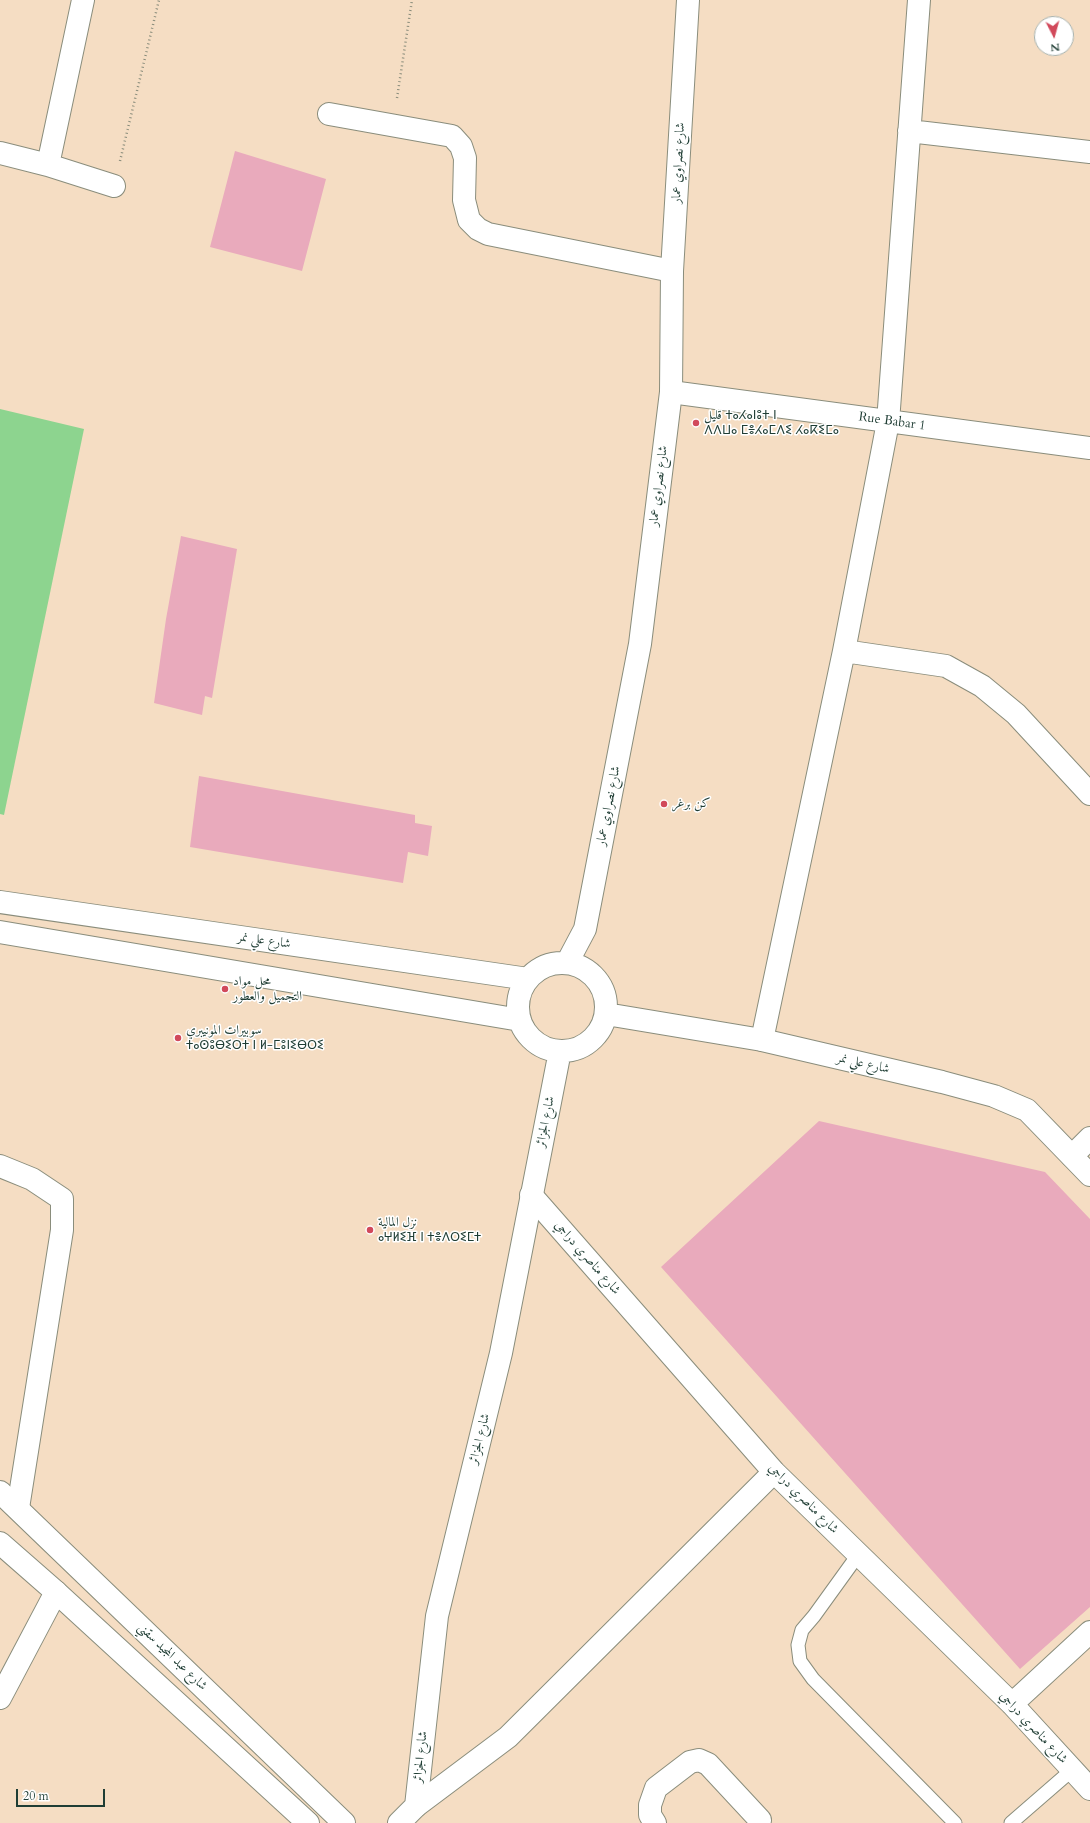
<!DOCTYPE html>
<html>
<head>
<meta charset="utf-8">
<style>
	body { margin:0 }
	#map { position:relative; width:1090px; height:1823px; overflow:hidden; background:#f5ddc3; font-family:Cardo,serif }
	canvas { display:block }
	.north { position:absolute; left:1034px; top:16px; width:40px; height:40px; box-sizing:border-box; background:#fff; border:1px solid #a5b1ae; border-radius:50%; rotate:174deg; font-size:11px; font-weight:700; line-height:16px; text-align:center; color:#1f3d34 }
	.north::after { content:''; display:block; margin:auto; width:14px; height:18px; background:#d1495b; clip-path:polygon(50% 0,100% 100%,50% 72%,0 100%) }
	.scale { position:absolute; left:16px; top:1789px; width:89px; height:18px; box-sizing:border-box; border:2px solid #1f3d34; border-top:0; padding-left:5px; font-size:12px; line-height:14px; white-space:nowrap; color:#1f3d34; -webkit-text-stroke:3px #fff; paint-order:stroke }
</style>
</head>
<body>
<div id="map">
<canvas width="1090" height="1823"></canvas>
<div class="north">N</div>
<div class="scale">20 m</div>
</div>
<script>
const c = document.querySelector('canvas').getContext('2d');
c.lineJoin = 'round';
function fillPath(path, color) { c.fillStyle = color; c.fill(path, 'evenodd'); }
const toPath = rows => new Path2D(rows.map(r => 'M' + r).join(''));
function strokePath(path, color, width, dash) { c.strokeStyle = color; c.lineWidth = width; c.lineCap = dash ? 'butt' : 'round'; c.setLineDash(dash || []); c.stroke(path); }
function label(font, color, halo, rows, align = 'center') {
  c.font = font + ' Cardo,Amiri,"Noto Sans Tifinagh",serif'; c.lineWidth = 3; c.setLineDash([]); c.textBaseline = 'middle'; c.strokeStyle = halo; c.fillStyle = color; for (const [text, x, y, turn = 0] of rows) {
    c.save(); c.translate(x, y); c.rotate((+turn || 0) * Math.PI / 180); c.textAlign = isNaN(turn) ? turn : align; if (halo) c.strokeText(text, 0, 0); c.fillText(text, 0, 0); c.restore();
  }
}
fillPath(toPath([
	[0,409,84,429,4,815,0,814]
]), '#8dd48f');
fillPath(toPath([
	[235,151,326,179,302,271,210,247],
	[181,536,237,549,212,698,205,696,202,715,154,703,166,619],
	[199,776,415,815,415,823,432,826,428,856,408,852,403,883,190,847],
	[819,1121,1045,1172,1090,1219,1090,1607,1020,1669,661,1267]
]), '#e9aabc');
const service = toPath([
	[858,1555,814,1616,802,1630,798,1645,800,1661,813,1679,955,1823],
	[1011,1823,1072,1770]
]);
const minor = toPath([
	[329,114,452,136,461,146,465,158,464,200,469,220,478,229,488,234,672,271],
	[909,131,1090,152],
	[0,153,48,165,114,186],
	[48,165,83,0],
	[671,392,1090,448],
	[844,651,946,666,982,686,1016,714,1090,794],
	[762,1040,844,651,888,422,919,0],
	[1072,1156,1090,1138],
	[0,1166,32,1179,62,1199,62,1230,18,1508],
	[531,1195,774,1472,1012,1704,1090,1789],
	[0,1698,56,1592],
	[1012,1704,1090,1632],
	[416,1806,508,1737,774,1472],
	[655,1823,650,1815,650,1805,656,1788,690,1762,699,1760,708,1764,760,1820]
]);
const primary = toPath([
	[0,902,528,979],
	[0,932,520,1020],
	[567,963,585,929,640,644,671,392,672,271,688,0],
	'518 1007a44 44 0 1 1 88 0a44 44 0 1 1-88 0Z',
	[606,1014,762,1040,942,1082,994,1096,1027,1110,1090,1175],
	[0,1492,344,1823],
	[0,1543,56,1592,308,1823],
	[399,1823,416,1806,437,1616,501,1353,560,1051]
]);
strokePath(service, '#8a8d7c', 15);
strokePath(minor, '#8a8d7c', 24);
strokePath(primary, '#8a8d7c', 24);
strokePath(toPath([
	[397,98,412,0],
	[120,161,159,0]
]), '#8a8d7c', 2.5, [1, 3]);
strokePath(service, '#fff', 13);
strokePath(minor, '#fff', 22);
strokePath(primary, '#fff', 22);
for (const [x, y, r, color] of [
	[696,423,4,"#d1495b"],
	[664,804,4,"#d1495b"],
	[225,989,4,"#d1495b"],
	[178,1038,4,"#d1495b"],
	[370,1230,4,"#d1495b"]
]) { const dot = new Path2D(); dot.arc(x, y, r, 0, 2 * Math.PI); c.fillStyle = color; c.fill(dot); strokePath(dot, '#fff', 1.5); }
label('13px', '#1f3d34', '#fff', [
	["شارع نصراوي عمار",679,163,-87],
	["Rue Babar 1",892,422,8],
	["شارع نصراوي عمار",659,486,-83],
	["شارع نصراوي عمار",609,806,-79],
	["شارع علي نمر",264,941,8],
	["شارع علي نمر",863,1064,13],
	["شارع الجزائر",546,1122,-79],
	["شارع مناصري دراجي",587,1258,49],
	["شارع الجزائر",480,1439,-76],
	["شارع مناصري دراجي",803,1499,45],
	["شارع عبد المجيد سقني",172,1657,44],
	["شارع مناصري دراجي",1033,1728,47],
	["شارع الجزائر",421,1757,-84]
]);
label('13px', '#1f3d34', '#fff', [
	["قليل ⵜⴰⵃⴰⵏⵓⵜ ⵏ",704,416],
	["ⴷⴷⵡⴰ ⵎⴻⵃⴰⵎⴷⵉ ⵃⴰⴽⵉⵎⴰ",704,431],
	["كن برغر",672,804],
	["محل مواد",233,982],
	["التجميل والعطور",233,997],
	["سوبيرات المونيبري",186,1031],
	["ⵜⴰⵙⵓⴱⵉⵔⵜ ⵏ ⵍ-ⵎⵓⵏⵉⴱⵔⵉ",186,1046],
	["نزل المالية",378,1223],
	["ⴰⵖⵍⵉⴼ ⵏ ⵜⴻⴷⵔⵉⵎⵜ",378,1238]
], 'left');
</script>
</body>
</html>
